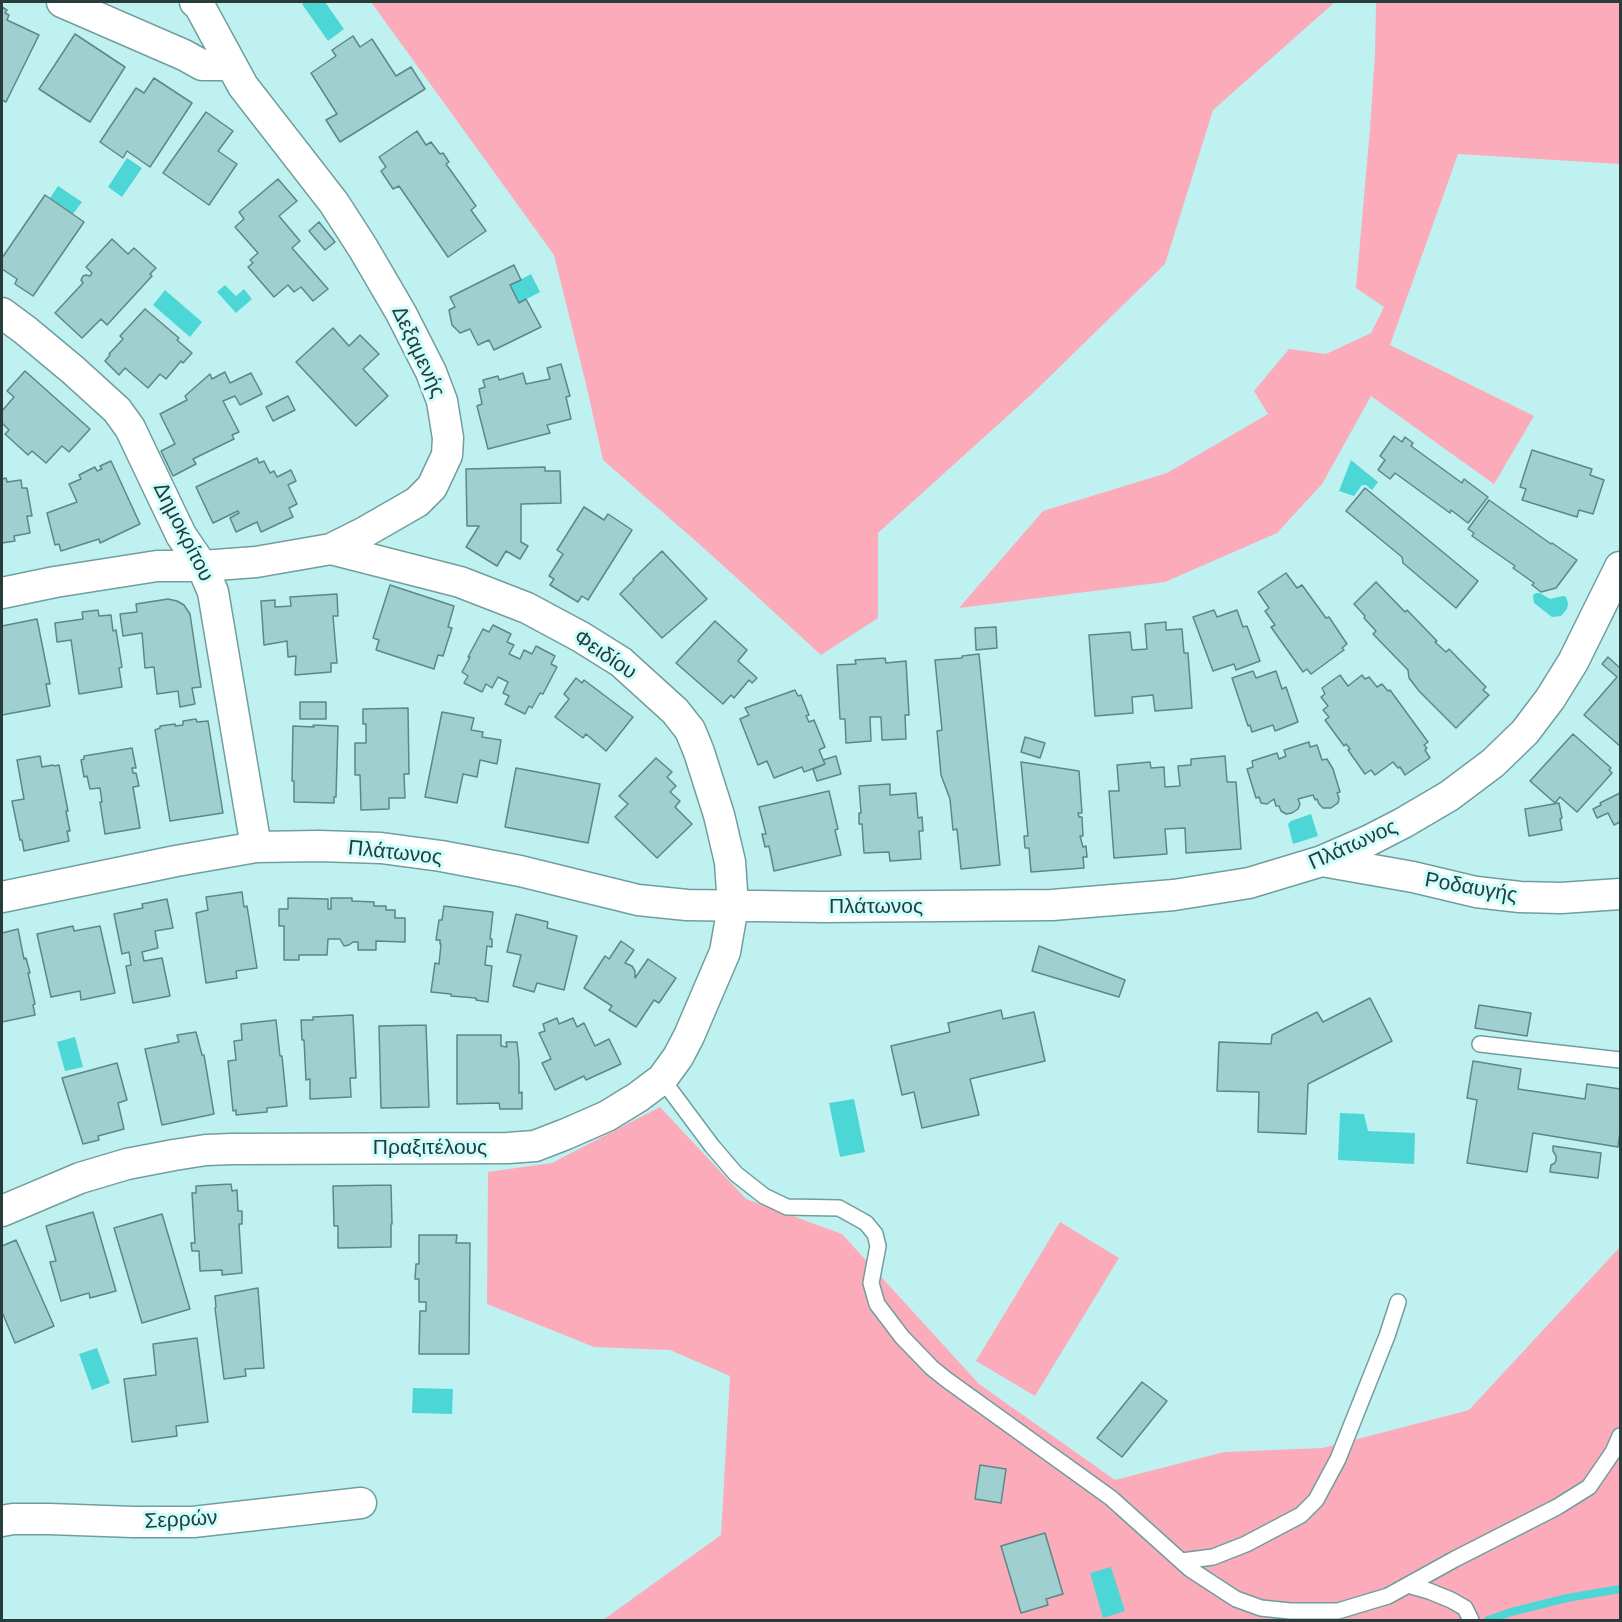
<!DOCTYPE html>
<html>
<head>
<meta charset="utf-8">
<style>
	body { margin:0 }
	#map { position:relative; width:1622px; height:1622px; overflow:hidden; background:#c0f1f1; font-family:Rubik,sans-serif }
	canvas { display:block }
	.frame { position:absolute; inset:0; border:3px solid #283c3b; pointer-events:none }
</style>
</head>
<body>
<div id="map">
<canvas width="1622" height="1622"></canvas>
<div class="frame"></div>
</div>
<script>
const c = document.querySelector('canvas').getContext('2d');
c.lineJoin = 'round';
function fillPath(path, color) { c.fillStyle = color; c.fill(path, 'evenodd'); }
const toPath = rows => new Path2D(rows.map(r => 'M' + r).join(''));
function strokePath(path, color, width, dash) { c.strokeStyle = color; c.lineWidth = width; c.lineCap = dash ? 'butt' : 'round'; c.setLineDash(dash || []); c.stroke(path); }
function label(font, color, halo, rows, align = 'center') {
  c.font = font + ' Rubik,sans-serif'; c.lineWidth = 6; c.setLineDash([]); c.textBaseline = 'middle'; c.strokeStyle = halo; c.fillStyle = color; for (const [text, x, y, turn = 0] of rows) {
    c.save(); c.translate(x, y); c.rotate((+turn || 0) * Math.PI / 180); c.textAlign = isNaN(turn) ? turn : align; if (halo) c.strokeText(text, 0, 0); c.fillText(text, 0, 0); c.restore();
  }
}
fillPath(toPath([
	[371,2,1335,2,1213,110,1165,264,1033,393,878,533,878,618,821,655,706,550,603,460,586,384,554,255],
	[1376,2,1620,2,1620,164,1458,154,1390,345,1534,416,1494,484,1371,396,1322,484,1277,533,1165,582,959,608,1043,511,1167,473,1268,414,1254,391,1289,349,1326,354,1371,333,1384,307,1356,288,1370,129,1375,54],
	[660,1107,746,1199,842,1234,979,1384,1115,1480,1224,1452,1323,1448,1469,1410,1620,1247,1620,1620,603,1620,721,1535,730,1376,670,1350,594,1347,487,1304,488,1172,552,1163],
	[1060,1222,1119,1258,1035,1396,976,1361]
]), '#fbabba');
fillPath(toPath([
	[305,2,325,2,344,29,328,41,302,4],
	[127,158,142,168,122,197,108,187],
	[58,186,82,202,73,214,50,198],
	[531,274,540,292,519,303,510,285],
	[225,285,236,296,244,289,252,299,236,313,217,292],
	[165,290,202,322,190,337,153,305],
	[1351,460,1378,482,1372,490,1366,485,1362,485,1354,496,1339,491],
	[1536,593,1540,593,1550,599,1563,596,1566,597,1568,603,1567,609,1561,616,1552,617,1534,603,1533,595],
	[1311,814,1318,836,1293,844,1288,824,1291,821],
	[75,1037,83,1067,65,1071,57,1042],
	[854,1099,865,1152,840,1157,829,1103],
	[1340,1113,1364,1114,1368,1131,1415,1133,1414,1164,1338,1160],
	[97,1348,110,1383,92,1390,79,1354],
	[413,1388,453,1389,452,1414,412,1413],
	[1111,1567,1125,1611,1103,1618,1090,1573]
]), '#4cd6d6');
strokePath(toPath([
	[1488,1620,1511,1612,1567,1598,1620,1589]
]), '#4cd6d6', 8);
const building = toPath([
	[2,7,7,10,5,13,9,15,7,20,39,35,6,102,2,100,2,7],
	[75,34,125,67,90,122,39,89,75,34],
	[353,36,360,47,372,39,396,76,411,67,425,89,340,142,326,120,337,114,311,73,336,56,332,50,353,36],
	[154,78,192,103,150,167,127,151,123,158,100,142,136,88,144,93,154,78],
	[206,112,233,131,218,151,237,164,209,205,163,173,206,112],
	[417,131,426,145,431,142,440,154,443,153,449,162,446,164,476,206,471,210,486,231,448,257,399,186,393,189,381,171,386,167,379,157,417,131],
	[278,179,297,201,279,216,300,241,292,248,328,289,313,301,301,287,294,292,288,285,274,297,248,267,253,263,250,260,258,253,235,227,244,219,239,212,278,179],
	[45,195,84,222,33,296,15,284,17,279,2,269,2,258,45,195],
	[319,222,335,242,325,250,309,231,319,222],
	[112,239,128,254,134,248,156,268,150,274,152,276,107,325,101,319,82,338,55,313,83,283,81,280,83,276,86,275,90,276,92,273,86,267,112,239],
	[514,265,521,280,510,285,519,303,526,299,541,327,494,350,489,340,478,345,470,329,460,333,452,325,449,310,455,307,450,297,514,265],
	[145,309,179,338,177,340,192,353,183,363,181,361,166,379,160,374,148,388,125,368,119,375,105,361,110,355,109,354,123,339,120,336,145,309],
	[333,328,349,346,360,335,379,354,363,369,388,396,356,426,296,362,333,328],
	[561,364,570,396,566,397,571,419,547,425,550,433,488,449,477,406,482,404,479,389,485,387,483,380,498,376,499,380,523,373,526,384,550,379,547,368,561,364],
	[25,371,90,429,69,452,62,446,46,463,32,451,28,455,5,434,9,430,2,423,2,411,14,397,7,391,25,371],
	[225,372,230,383,251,373,262,394,240,405,235,396,223,401,239,432,232,435,234,439,193,459,196,464,173,476,161,451,175,444,160,414,187,400,185,396,210,374,212,379,225,372],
	[288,396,295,410,273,421,266,407,288,396],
	[1394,436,1402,442,1405,437,1413,443,1411,446,1462,483,1464,479,1488,497,1468,523,1451,510,1450,513,1395,473,1390,479,1378,470,1385,460,1380,456,1394,436],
	[1532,450,1592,469,1590,475,1604,480,1593,514,1579,510,1577,517,1522,500,1526,489,1520,487,1532,450],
	[257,458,259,463,264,461,270,473,274,471,277,477,291,470,296,481,288,485,297,504,289,508,293,517,261,532,257,522,236,532,230,518,239,513,238,511,213,523,196,487,257,458],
	[111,461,140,524,100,543,99,539,61,551,59,544,55,545,47,513,77,502,69,484,81,479,79,475,95,467,97,471,102,469,100,466,111,461],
	[545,467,545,471,560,471,561,503,521,504,521,542,528,546,520,559,506,551,497,566,466,547,479,526,467,526,466,469,545,467],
	[6,478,7,482,21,480,22,488,27,488,32,516,27,516,30,533,14,536,15,541,2,543,2,479,6,478],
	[1365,488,1478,581,1456,608,1403,563,1402,557,1346,511,1365,488],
	[1489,500,1551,544,1552,543,1577,560,1556,588,1541,592,1532,585,1534,583,1513,568,1515,566,1472,536,1474,533,1468,529,1489,500],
	[584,507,604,520,608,514,632,530,588,600,582,596,578,602,550,585,554,579,549,576,563,554,557,550,584,507],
	[662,551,707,599,662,638,620,594,634,580,633,579,662,551],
	[1286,573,1297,588,1302,585,1326,618,1329,617,1347,644,1342,648,1344,650,1311,674,1307,669,1303,672,1271,627,1275,625,1265,611,1269,608,1258,592,1286,573],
	[1376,582,1405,612,1407,610,1437,641,1435,642,1446,652,1449,649,1486,687,1483,690,1489,695,1456,728,1419,691,1409,678,1408,670,1373,634,1376,631,1364,618,1365,616,1354,604,1376,582],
	[390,585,454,606,448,627,452,628,443,656,438,655,434,669,376,650,379,640,373,638,390,585],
	[337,594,338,616,333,616,337,663,331,663,331,672,295,675,296,656,288,657,287,641,264,645,261,601,275,600,275,607,291,606,290,597,337,594],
	[168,599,177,601,184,605,190,614,201,687,192,688,195,704,180,707,178,691,157,694,154,667,145,668,142,633,123,636,120,614,137,612,136,604,168,599],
	[98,610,99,616,111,615,113,631,116,630,122,667,119,668,122,687,79,694,71,640,57,642,55,623,83,619,82,612,98,610],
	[1214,610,1217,617,1237,610,1243,627,1247,626,1260,661,1236,670,1234,664,1213,671,1193,617,1214,610],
	[37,619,50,684,46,684,50,706,2,715,2,626,37,619],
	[715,621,747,650,738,661,757,678,752,683,749,680,734,698,731,695,723,704,676,663,715,621],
	[1166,622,1166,630,1182,629,1184,653,1188,653,1192,708,1155,711,1153,695,1132,697,1133,713,1095,716,1089,635,1130,632,1132,650,1147,649,1145,624,1166,622],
	[493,625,511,634,507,642,514,645,509,654,520,659,524,650,532,654,536,646,555,656,551,664,557,667,543,694,540,693,532,708,529,706,525,714,505,704,509,696,503,693,508,682,498,677,492,688,486,684,482,692,464,683,468,676,462,672,470,657,468,657,483,629,489,632,493,625],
	[996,627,997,648,976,650,975,628,996,627],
	[979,654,1000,865,961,869,957,829,953,830,950,799,941,775,937,731,942,730,935,660,962,658,962,656,979,654],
	[1608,657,1620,668,1620,746,1584,715,1617,677,1602,664,1608,657],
	[885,658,886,663,906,661,909,715,905,715,906,739,882,740,881,717,870,717,871,741,846,743,845,719,840,719,837,665,856,664,855,660,885,658],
	[1253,671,1256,678,1276,671,1282,689,1286,687,1298,722,1275,731,1273,725,1252,732,1250,725,1248,726,1232,678,1253,671],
	[1340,675,1348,686,1362,675,1365,679,1369,677,1377,687,1382,684,1388,691,1390,690,1428,742,1424,745,1427,748,1425,750,1430,758,1405,775,1400,767,1398,768,1393,762,1375,775,1371,770,1365,774,1348,750,1350,749,1346,744,1344,746,1325,720,1329,717,1323,710,1328,706,1321,697,1325,694,1322,688,1340,675],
	[576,678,582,683,584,680,633,717,606,751,586,734,583,738,555,717,569,699,564,694,576,678],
	[795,690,798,696,801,695,809,715,806,716,809,722,814,720,825,747,819,750,825,764,804,772,802,767,774,778,767,761,758,765,740,719,749,715,745,708,795,690],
	[300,702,326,702,326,719,300,719,300,702],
	[408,708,409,774,404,774,405,798,389,798,389,809,361,810,360,775,355,775,355,743,366,743,366,724,363,724,363,709,408,708],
	[442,712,474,718,471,730,483,732,482,737,501,740,497,764,480,760,477,777,463,774,457,803,425,797,442,712],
	[196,719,197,722,208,721,223,813,170,821,155,730,160,728,160,726,175,724,175,726,183,725,183,721,196,719],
	[313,725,338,726,336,797,334,797,334,803,294,802,294,781,292,781,293,726,314,727,313,725],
	[1573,734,1611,768,1609,770,1612,773,1577,812,1560,797,1555,803,1530,781,1573,734],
	[1025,737,1045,743,1040,758,1021,752,1025,737],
	[1309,742,1310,747,1317,745,1322,760,1327,759,1333,769,1340,792,1337,793,1339,798,1338,803,1331,808,1323,808,1319,804,1317,799,1315,800,1313,795,1298,799,1300,804,1298,809,1292,813,1286,814,1281,811,1279,806,1276,806,1274,799,1267,804,1261,803,1259,797,1256,798,1247,769,1253,767,1252,761,1277,753,1279,759,1286,756,1284,750,1309,742],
	[132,748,136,768,132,768,133,773,136,773,139,786,133,787,140,828,105,834,100,802,102,802,100,788,90,789,87,776,84,777,81,760,84,759,84,756,132,748],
	[40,756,42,767,53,765,54,766,59,765,68,811,66,811,70,831,67,831,69,841,24,851,22,840,20,840,12,801,24,799,17,760,40,756],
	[836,756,841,774,817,781,813,769,825,764,823,760,836,756],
	[1225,756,1227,782,1236,782,1241,849,1186,853,1185,828,1165,829,1167,854,1114,858,1109,791,1119,791,1117,765,1150,762,1151,768,1164,767,1165,787,1180,786,1178,766,1191,765,1191,759,1225,756],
	[656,758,672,772,667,777,676,786,670,792,680,801,675,807,692,824,657,858,615,817,628,804,619,796,656,758],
	[1021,762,1079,771,1082,813,1078,813,1079,817,1082,817,1083,836,1080,836,1083,847,1086,846,1087,857,1083,857,1084,868,1031,872,1029,848,1025,848,1024,836,1028,836,1021,762],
	[516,768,600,784,588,843,505,827,516,768],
	[890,784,890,795,916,793,918,818,922,817,923,831,919,831,921,859,890,861,889,852,864,853,862,824,859,824,859,813,861,813,859,786,890,784],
	[829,791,838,829,835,830,841,855,774,871,769,846,765,847,762,834,766,834,759,807,829,791],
	[1620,793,1620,822,1614,825,1608,813,1597,818,1593,809,1601,805,1600,803,1620,793],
	[1559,803,1562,818,1560,819,1562,830,1529,836,1525,809,1559,803],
	[242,892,244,907,247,906,257,968,236,971,237,978,206,983,196,913,208,910,206,897,242,892],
	[288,898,328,899,328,909,331,909,331,898,352,898,352,901,374,902,374,906,386,906,386,910,395,910,395,918,405,918,405,942,376,941,376,950,358,950,358,942,353,942,349,945,344,946,340,939,328,939,327,955,299,955,299,960,284,960,284,926,279,926,279,909,288,909,288,898],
	[167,899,173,928,155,931,158,948,142,952,144,961,162,958,170,996,133,1003,126,966,131,965,129,952,122,954,114,914,143,908,142,904,167,899],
	[444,906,493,912,490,939,492,939,492,947,487,946,485,965,492,966,488,1002,476,1000,476,998,451,996,451,994,431,992,435,963,439,964,441,944,440,944,440,940,436,940,439,920,442,920,444,906],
	[516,914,548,922,547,928,577,936,564,990,537,983,534,992,513,986,521,955,507,952,516,914],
	[73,926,74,931,100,926,115,993,81,1000,80,991,51,997,37,934,73,926],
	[18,929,24,959,26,958,30,973,28,973,35,1004,33,1005,35,1015,2,1022,2,933,18,929],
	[621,941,634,950,625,963,632,966,635,971,635,978,648,959,676,978,659,1003,654,1000,636,1027,609,1010,612,1006,584,988,605,956,609,959,621,941],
	[1039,946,1125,980,1119,997,1032,971,1039,946],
	[1370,998,1392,1041,1308,1084,1306,1134,1258,1132,1259,1092,1217,1091,1219,1042,1271,1044,1272,1035,1317,1012,1323,1022,1370,998],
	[1479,1005,1531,1013,1527,1036,1475,1028,1479,1005],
	[1001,1010,1003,1019,1034,1012,1045,1061,970,1079,979,1115,922,1128,914,1092,902,1095,891,1046,950,1032,948,1023,1001,1010],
	[353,1015,356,1078,350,1078,351,1097,310,1099,310,1079,306,1080,304,1040,302,1040,301,1020,313,1020,313,1017,353,1015],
	[557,1018,559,1024,573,1018,577,1027,584,1023,595,1046,609,1039,621,1064,586,1080,584,1076,555,1090,542,1063,551,1059,539,1033,545,1031,543,1024,557,1018],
	[276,1020,280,1056,282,1056,287,1106,267,1108,267,1112,236,1115,236,1110,233,1111,228,1061,236,1060,234,1041,242,1040,241,1024,276,1020],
	[426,1025,429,1107,381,1108,379,1026,426,1025],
	[196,1032,202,1055,204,1055,214,1114,162,1125,145,1049,179,1042,177,1035,196,1032],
	[457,1035,501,1035,501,1046,507,1047,506,1042,517,1042,519,1061,519,1093,522,1092,522,1109,500,1109,499,1103,457,1104,457,1035],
	[1473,1061,1521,1069,1518,1089,1585,1099,1587,1084,1620,1089,1620,1132,1618,1147,1533,1133,1527,1172,1467,1163,1477,1100,1467,1098,1473,1061],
	[117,1063,127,1100,118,1103,124,1129,98,1136,99,1140,83,1144,62,1078,117,1063],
	[1553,1146,1601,1153,1598,1178,1550,1172,1551,1165,1555,1163,1556,1160,1556,1156,1553,1151,1553,1146],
	[231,1184,232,1191,237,1190,238,1211,242,1211,242,1224,239,1224,242,1273,222,1275,222,1270,200,1271,199,1251,192,1251,191,1243,195,1243,192,1193,196,1193,196,1186,231,1184],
	[391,1185,392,1224,391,1224,391,1247,338,1248,338,1226,334,1226,333,1186,391,1185],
	[93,1212,116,1291,90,1298,89,1293,61,1301,50,1262,56,1261,46,1226,93,1212],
	[162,1214,190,1309,142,1323,114,1228,162,1214],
	[419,1235,457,1235,456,1243,470,1243,469,1354,419,1354,420,1311,426,1311,426,1302,419,1302,419,1279,415,1279,416,1264,419,1264,419,1235],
	[16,1240,54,1326,15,1343,2,1312,2,1246,16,1240],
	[258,1288,264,1368,245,1369,246,1376,224,1379,215,1308,216,1307,215,1296,258,1288],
	[197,1338,208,1422,176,1426,177,1436,132,1442,124,1379,156,1375,153,1344,197,1338],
	[1142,1382,1167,1401,1122,1457,1097,1438,1142,1382],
	[980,1465,1006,1469,1001,1503,975,1499,980,1465],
	[1045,1533,1063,1594,1046,1599,1048,1605,1021,1613,1001,1546,1045,1533]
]);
fillPath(building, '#9fcfce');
strokePath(building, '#5b8888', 1.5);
const lane = toPath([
	[1480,1044,1620,1060],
	[662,1079,712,1146,736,1174,764,1196,787,1207,839,1208,866,1223,875,1234,878,1246,871,1283,877,1304,902,1337,932,1368,947,1380,1111,1498,1190,1569,1236,1599,1261,1608,1290,1611,1338,1611,1388,1596,1455,1559,1557,1507,1589,1487,1613,1452,1620,1436],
	[1182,1561,1213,1557,1246,1544,1301,1515,1316,1500,1338,1459,1387,1336,1398,1302],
	[1408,1585,1429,1591,1451,1600,1465,1608,1471,1620]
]);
const street = toPath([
	[62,2,184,55,202,65,231,65],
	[2,313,25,330,73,370,117,410,130,428,181,535,202,566,213,592,256,847],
	[2,593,55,582,157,566,202,566,256,562,331,549,363,533,417,502,432,487,447,455,448,438,442,401,431,372,401,313,363,248,334,203,243,86,199,5,195,2],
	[1322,861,1413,877,1476,892,1520,897,1561,898,1620,894],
	[2,897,176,861,256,847,319,846,381,848,441,856,520,871,638,900,687,905,824,907,1052,905,1174,895,1249,883,1322,861,1368,841,1403,823,1449,796,1493,763,1525,732,1550,699,1573,662,1620,567],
	[2,1211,80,1178,127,1164,174,1155,206,1150,232,1149,508,1148,535,1146,566,1134,607,1116,638,1097,662,1079,678,1057,689,1036,725,952,733,906,730,862,719,815,699,752,690,730,675,711,621,662,581,637,527,608,460,582,331,549],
	[2,1521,13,1519,49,1519,133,1522,193,1522,361,1503]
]);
strokePath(lane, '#709e9e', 18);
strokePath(street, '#709e9e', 33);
strokePath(lane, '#fff', 15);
strokePath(street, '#fff', 30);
label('21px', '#283c3b', '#cdfefe', [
	["Δεξαμενής",418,352,65],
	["Δημοκρίτου",183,532,63],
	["Φειδίου",605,655,34],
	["Πλάτωνος",1353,845,-24],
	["Πλάτωνος",395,853,6],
	["Ροδαυγής",1471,888,10],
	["Πλάτωνος",876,907],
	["Πραξιτέλους",430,1148],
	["Σερρών",181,1520,-3]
]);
</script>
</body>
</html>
